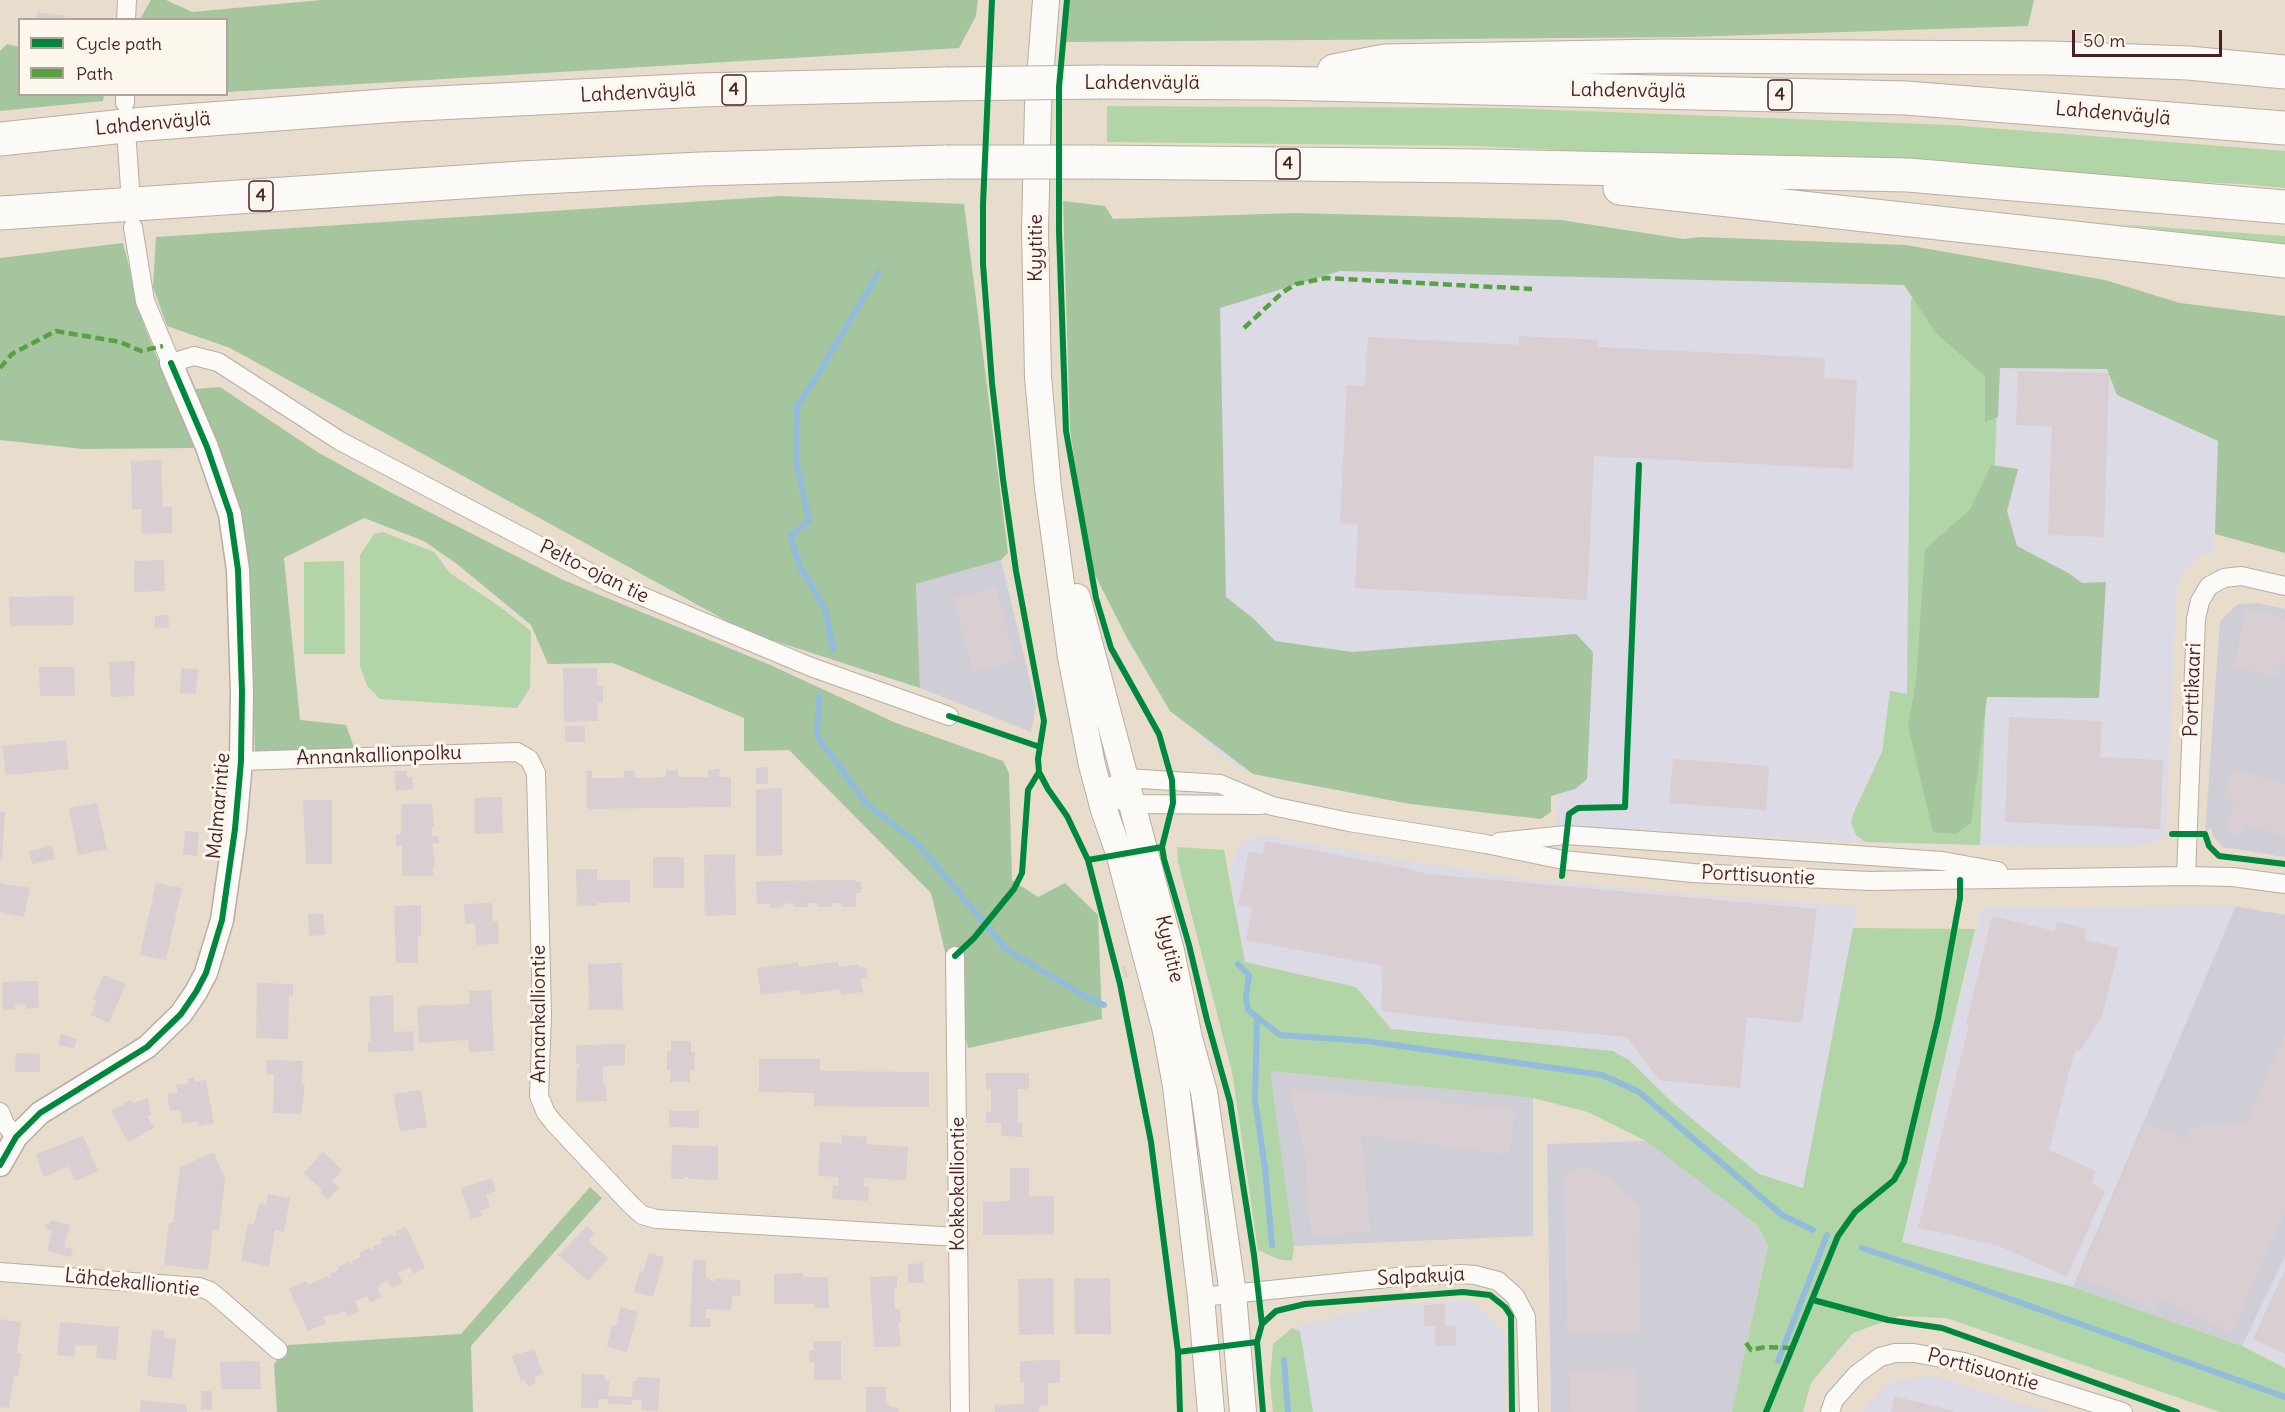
<!DOCTYPE html>
<html>
<head>
<meta charset="utf-8">
<style>
	body { margin:0 }
	#map { position:relative; width:2285px; height:1412px; overflow:hidden; background:#e8dccc; font-family:Delius,sans-serif }
	canvas { display:block }
	.legend { position:absolute; left:18px; top:18px; width:210px; height:78px; box-sizing:border-box; background:#fbf7ec; border:2px solid #b4a19f; margin:0; padding:8px 10px; list-style:none; font-size:18px; color:#4a1f2b }
	.legend li { display:flex; align-items:center; gap:12px; height:30px }
	.legend b { width:30px; border:2px solid #b4a19f }
	.scale { position:absolute; left:2072px; top:30px; width:150px; height:27px; box-sizing:border-box; border:3px solid #4a1f2b; border-top:0; padding-left:8px; font-size:18px; line-height:21px; white-space:nowrap; color:#4a1f2b; -webkit-text-stroke:4px #fbf7ec; paint-order:stroke }
</style>
</head>
<body>
<div id="map">
<canvas width="2285" height="1412"></canvas>
<ul class="legend">
<li><b style="height:8px;background:#00873e"></b>Cycle path</li>
<li><b style="height:8px;background:#56a243"></b>Path</li>
</ul>
<div class="scale">50 m</div>
</div>
<script>
const c = document.querySelector('canvas').getContext('2d');
c.lineJoin = 'round';
function fillPath(path, color) { c.fillStyle = color; c.fill(path, 'evenodd'); }
const toPath = rows => new Path2D(rows.map(r => 'M' + r).join(''));
function strokePath(path, color, width, dash) { c.strokeStyle = color; c.lineWidth = width; c.lineCap = dash ? 'butt' : 'round'; c.setLineDash(dash || []); c.stroke(path); }
function label(font, color, halo, rows, align = 'center') {
  c.font = font + ' Delius,sans-serif'; c.lineWidth = 6; c.setLineDash([]); c.textBaseline = 'middle'; c.strokeStyle = halo; c.fillStyle = color; for (const [text, x, y, turn = 0] of rows) {
    c.save(); c.translate(x, y); c.rotate((+turn || 0) * Math.PI / 180); c.textAlign = isNaN(turn) ? turn : align; if (halo) c.strokeText(text, 0, 0); c.fillText(text, 0, 0); c.restore();
  }
}
fillPath(toPath([
	[1329,265,1911,287,1907,695,1903,844,1556,826,1570,666,1351,788,1240,769,1202,741,1136,278],
	[2222,324,2214,552,2199,556,2184,573,2177,585,2166,833,2156,843,2130,846,1980,845,2000,330],
	[1265,835,1388,858,1524,879,1689,894,1858,906,1803,1189,1759,1174,1673,1103,1629,1060,1613,1051,1391,1029,1356,987,1245,962,1229,873,1237,849,1247,840],
	[2236,906,2073,1287,1902,1242,1981,908],
	[2285,1256,2285,1368,2242,1346],
	[1473,1301,1505,1334,1506,1412,1310,1412,1297,1326,1392,1304],
	[1929,1375,2049,1412,1862,1412,1888,1383]
]), '#dbdae5');
fillPath(toPath([
	[1001,560,1036,706,1031,732,920,688,916,584],
	[2257,603,2285,609,2285,857,2223,847,2213,836,2211,827,2205,834,2220,621,2238,604],
	[2236,906,2285,915,2285,1256,2242,1346,2073,1287],
	[1269,1071,1533,1098,1533,1236,1294,1246],
	[1646,1141,1757,1225,1768,1244,1732,1412,1551,1412,1547,1144]
]), '#cfced6');
fillPath(toPath([
	[1107,106,1505,108,1950,125,2285,151,2285,188,2240,184,1476,146,1107,142],
	[2117,224,2285,236,2285,246],
	[1936,294,2000,330,1980,845,1865,842,1856,835,1851,822,1854,812,1882,752,1890,691,1907,694,1911,299],
	[383,532,434,552,450,573,499,606,531,631,530,688,517,708,380,699,367,686,360,666,360,555,374,534],
	[344,561,345,654,304,654,304,562],
	[1177,847,1224,850,1245,962,1356,987,1391,1029,1613,1051,1629,1060,1673,1103,1759,1174,1803,1188,1853,928,1975,929,1902,1242,2073,1287,2242,1346,2285,1368,2285,1412,2220,1412,1946,1318,1899,1316,1853,1333,1811,1383,1803,1412,1732,1412,1768,1245,1757,1225,1646,1141,1588,1112,1533,1098,1270,1071,1294,1246,1292,1261,1278,1259,1258,1250,1232,1072,1178,862],
	[1292,1328,1300,1331,1313,1412,1273,1412,1270,1382,1273,1344]
]), '#b2d5a8');
fillPath(toPath([
	[151,0,166,0,192,12,322,0,978,0,976,16,959,48,227,92,226,20,140,19],
	[1069,0,2034,0,2028,26,1688,37,1066,42],
	[7,44,19,47,20,94,104,95,103,101,0,111,0,51],
	[781,196,964,204,1008,553,1001,560,916,584,920,688,747,632,230,348,167,326,153,287,156,237],
	[1063,201,1105,206,1113,219,1295,213,1561,220,1683,239,1701,237,1906,245,2105,280,2180,303,2285,316,2285,553,2215,534,2218,441,2117,395,2107,369,2000,368,1998,417,1985,422,1985,376,1936,333,1904,285,1340,271,1220,308,1226,597,1254,619,1275,641,1352,652,1576,634,1593,652,1587,779,1575,789,1551,796,1551,812,1541,819,1410,804,1253,774,1170,711,1127,638,1091,567,1070,430],
	[123,243,145,328,194,448,83,449,0,440,0,258],
	[220,387,319,453,386,490,561,579,768,664,896,723,1003,761,1009,773,1012,880,1038,897,1065,883,1098,915,1102,1019,968,1048,931,893,789,750,744,751,744,718,613,663,548,664,531,625,457,564,424,541,364,518,284,558,300,720,346,725,355,750,255,752,248,558,238,507,194,389],
	[1991,465,2018,469,2007,511,2017,546,2070,574,2082,583,2106,582,2099,698,1987,697,1971,823,1956,834,1933,832,1908,726,1916,682,1925,549,1970,510],
	[590,1187,602,1198,471,1346,473,1412,277,1412,274,1364,288,1345,461,1334]
]), '#a4c59d');
strokePath(toPath([
	[833,650,826,611,800,567,790,536,809,521,796,460,797,406,817,376,879,272],
	[819,697,817,736,866,803,917,843,1007,950,1083,995,1104,1005],
	[1238,964,1249,975,1246,998,1248,1010,1280,1035,1366,1041,1602,1075,1639,1092,1782,1215,1813,1230],
	[1257,1018,1255,1100,1265,1168,1272,1245],
	[1862,1248,1940,1274,2285,1397],
	[1284,1360,1288,1412],
	[1778,1361,1827,1235]
]), '#92bcdb', 6);
fillPath(toPath([
	[38,12,65,16,64,20,36,20],
	[1519,336,1598,340,1598,347,1825,358,1824,378,1857,380,1853,469,1594,456,1587,600,1355,588,1358,524,1340,523,1347,385,1365,386,1368,337,1519,345],
	[2018,371,2109,373,2104,537,2048,535,2052,426,2016,425],
	[161,460,163,507,172,507,172,533,142,534,141,509,132,509,131,461],
	[164,560,165,591,134,592,134,561],
	[996,587,1016,661,973,672,953,599],
	[73,596,74,625,10,626,9,597],
	[2246,609,2285,618,2285,663,2281,662,2277,677,2233,667],
	[168,615,169,627,155,628,155,616],
	[135,661,134,696,111,697,109,662],
	[39,667,74,667,75,696,40,696],
	[181,668,198,669,196,694,180,693],
	[563,668,597,668,597,686,603,686,603,703,597,703,598,721,564,722],
	[2009,717,2102,721,2100,757,2163,760,2160,829,2005,822],
	[565,726,585,726,585,742,565,742],
	[66,740,69,769,6,775,2,746],
	[1673,759,1769,766,1766,810,1669,803],
	[768,767,768,784,756,784,756,768],
	[720,769,719,777,731,777,731,807,587,809,586,771,592,771,592,778,623,778,624,771,635,771,635,778,666,777,666,770,678,770,678,777,708,777,708,770],
	[2232,769,2285,783,2285,836,2243,825,2240,835,2226,832,2234,800,2224,798],
	[394,771,407,771,407,777,412,777,413,789,396,791],
	[782,788,782,855,756,856,756,789],
	[502,797,503,833,475,834,474,798],
	[303,800,332,800,332,864,306,864],
	[97,803,107,849,78,855,69,808],
	[401,804,432,804,434,826,432,826,432,836,439,836,439,843,432,844,435,866,433,866,433,876,402,876,402,846,396,846,396,835,401,834],
	[0,812,5,812,2,860,0,860],
	[185,831,199,832,197,856,183,854],
	[1265,841,1406,868,1428,874,1817,909,1802,1023,1747,1017,1740,1088,1659,1080,1627,1037,1498,1025,1381,1011,1383,966,1246,940,1252,908,1238,905,1249,851,1263,854],
	[52,846,55,859,32,864,29,851],
	[735,854,736,915,705,916,704,855],
	[653,857,684,857,684,888,653,888],
	[576,869,597,869,597,880,630,880,630,902,597,903,597,906,577,906],
	[856,880,856,882,861,882,861,893,856,893,856,907,842,907,842,903,832,903,832,907,818,907,818,903,807,903,808,907,794,907,794,903,783,904,784,907,770,908,770,904,757,904,756,881],
	[0,883,30,888,24,917,0,912],
	[156,883,182,888,166,960,140,955],
	[492,903,493,921,498,921,499,944,476,945,475,924,465,924,464,904],
	[421,905,421,936,418,936,418,963,396,963,394,906],
	[323,913,325,935,309,936,308,914],
	[1992,916,2054,931,2057,922,2086,929,2085,940,2119,948,2102,1016,2080,1051,2075,1050,2049,1150,2096,1171,2091,1183,2105,1191,2067,1277,1997,1245,1918,1228,1969,1025,1966,1024],
	[798,962,799,967,838,962,839,967,858,964,859,968,866,967,868,978,860,979,863,992,841,995,840,989,801,995,800,990,761,995,757,968],
	[622,963,623,1010,589,1010,588,964],
	[1122,966,1125,966,1128,977,1125,978],
	[104,975,126,984,109,1023,91,1015,97,1001,93,999],
	[38,981,39,1008,26,1009,26,1004,15,1005,15,1009,3,1010,2,982],
	[257,983,293,984,293,995,289,995,288,1039,256,1038],
	[491,990,494,1051,469,1052,468,1040,419,1043,417,1006,470,1004,469,991],
	[393,995,394,1032,413,1031,414,1051,368,1052,368,1042,371,1042,369,996],
	[2285,1032,2285,1212,2232,1332,2161,1299,2154,1309,2079,1277,2145,1123,2185,1139,2190,1127,2246,1123],
	[61,1034,77,1039,74,1049,58,1045],
	[671,1041,691,1041,691,1052,695,1052,694,1070,690,1070,690,1082,670,1082,671,1070,667,1070,667,1051,671,1051],
	[625,1044,625,1066,603,1066,603,1084,606,1084,607,1101,576,1102,577,1067,580,1067,580,1063,576,1064,576,1045],
	[16,1053,40,1054,40,1072,15,1072],
	[759,1059,820,1059,820,1071,929,1072,929,1107,814,1106,814,1093,759,1092],
	[267,1060,303,1061,302,1085,305,1085,301,1114,273,1113,274,1074,266,1074],
	[986,1073,1029,1073,1029,1089,1018,1089,1018,1123,1022,1123,1022,1137,1001,1136,1001,1123,986,1123,986,1112,991,1112,991,1089,986,1089],
	[194,1077,195,1082,206,1080,214,1123,198,1126,197,1121,183,1124,180,1110,170,1111,167,1094,178,1093,176,1085,188,1083,187,1079],
	[1289,1089,1516,1109,1509,1155,1361,1135,1371,1232,1311,1236,1304,1149],
	[421,1090,427,1127,400,1131,393,1094],
	[148,1098,151,1115,147,1116,154,1128,128,1142,111,1111,131,1100,133,1103],
	[669,1111,699,1111,699,1128,669,1127],
	[842,1135,867,1137,866,1144,908,1147,906,1180,864,1178,864,1187,869,1187,868,1201,832,1199,833,1185,838,1186,838,1177,818,1176,820,1142,842,1143],
	[83,1136,98,1171,75,1181,69,1166,46,1176,43,1175,36,1154],
	[672,1145,718,1146,718,1180,688,1179,689,1177,684,1177,684,1179,671,1179],
	[214,1152,225,1179,219,1230,213,1229,208,1270,164,1265,169,1222,173,1223,180,1167],
	[323,1152,342,1170,332,1181,339,1187,328,1200,320,1192,322,1190,304,1173],
	[1576,1167,1591,1167,1591,1174,1603,1173,1639,1208,1641,1332,1567,1333,1564,1174,1576,1174],
	[1010,1168,1029,1168,1029,1196,1054,1196,1054,1234,983,1235,983,1202,1010,1201],
	[492,1178,496,1191,486,1194,490,1207,480,1211,482,1216,471,1219,461,1188],
	[268,1194,290,1198,284,1232,275,1230,269,1266,241,1261,248,1224,254,1225,259,1203,266,1205],
	[50,1220,70,1225,64,1247,73,1249,71,1257,47,1251,52,1231,45,1227,46,1223,49,1224],
	[587,1226,595,1234,588,1241,608,1258,588,1281,558,1255],
	[406,1227,425,1268,413,1274,410,1267,398,1273,403,1283,392,1288,388,1281,377,1286,381,1297,370,1303,367,1296,355,1301,359,1311,348,1316,345,1311,333,1316,332,1313,323,1317,326,1323,308,1331,289,1289,306,1281,308,1285,327,1276,329,1279,332,1277,330,1274,339,1270,338,1267,348,1262,349,1265,353,1264,352,1261,361,1257,359,1253,370,1248,371,1251,374,1249,373,1247,383,1242,381,1239,392,1234,394,1237,397,1235,395,1232],
	[649,1253,664,1257,653,1297,634,1292,640,1271,643,1272],
	[693,1260,706,1260,706,1278,710,1279,710,1281,715,1281,715,1279,741,1280,740,1296,732,1296,731,1310,706,1309,705,1318,710,1318,710,1327,690,1327],
	[923,1263,924,1283,908,1283,908,1264],
	[2285,1270,2285,1354,2253,1339],
	[803,1273,803,1277,828,1277,829,1308,815,1308,815,1304,774,1304,774,1274],
	[897,1276,897,1288,894,1288,895,1309,900,1309,901,1322,898,1322,901,1346,874,1347,870,1277],
	[1053,1278,1054,1334,1019,1335,1018,1279],
	[1074,1278,1110,1278,1111,1334,1075,1334],
	[1445,1304,1445,1326,1456,1325,1456,1346,1435,1346,1435,1326,1424,1326,1424,1305],
	[621,1307,638,1312,627,1352,607,1347,612,1325,616,1326],
	[0,1319,21,1322,17,1353,21,1354,18,1377,14,1376,9,1408,0,1407],
	[60,1322,119,1327,116,1360,96,1358,97,1346,75,1345,74,1357,57,1355],
	[152,1330,164,1331,164,1338,176,1339,172,1379,147,1376],
	[813,1341,841,1341,841,1380,814,1380,814,1362,809,1362,809,1350,814,1350],
	[534,1349,543,1374,534,1377,536,1383,528,1386,525,1380,521,1381,512,1356],
	[1060,1360,1060,1383,1048,1383,1048,1405,1039,1406,1039,1412,995,1412,995,1405,1024,1404,1024,1383,1020,1383,1020,1361],
	[260,1361,261,1389,221,1389,220,1362],
	[1635,1369,1635,1412,1570,1412,1569,1370],
	[582,1374,605,1375,605,1380,609,1380,608,1396,632,1397,633,1381,637,1381,637,1377,660,1378,658,1411,641,1410,642,1400,632,1400,632,1405,608,1404,608,1399,599,1399,598,1408,581,1408],
	[866,1387,886,1387,886,1402,891,1407,897,1407,899,1412,866,1412],
	[201,1391,212,1391,212,1410,201,1410],
	[1895,1396,1953,1411,1953,1412,1891,1412],
	[141,1400,187,1405,187,1412,140,1412]
]), '#d9ced1');
const minor = toPath([
	[126,20,127,0],
	[125,94,125,103],
	[127,144,130,188],
	[133,227,145,301,171,363,194,356,218,362,340,441,608,582,811,667,949,716],
	[241,761,517,752,524,756,529,759,536,773,542,1014,539,1096,546,1113,554,1123,630,1204,642,1215,656,1219,958,1237],
	[1099,794,1126,778,1220,784,1272,806,1349,822,1486,844,1563,860,1693,873,1870,881,2186,876,2233,877,2285,884],
	[1099,794,1132,804,1261,805],
	[1499,842,1566,835,1942,861,1998,871],
	[2186,876,2196,619,2200,601,2209,586,2224,578,2241,576,2285,586],
	[955,956,960,1412],
	[0,1112,5,1124,16,1137],
	[0,1272,199,1287,210,1291,221,1300,278,1350],
	[1201,1297,1398,1277,1462,1274,1475,1275,1498,1281,1515,1296,1526,1317,1529,1412],
	[1830,1412,1834,1400,1857,1374,1880,1357,1895,1353,1914,1353,1964,1362,2123,1412]
]);
const tertiary = toPath([
	[0,1165,16,1137,40,1113,147,1047,181,1014,196,992,206,973,222,920,235,829,241,761,242,692,238,570,230,514,207,447,171,363]
]);
const secondary = toPath([
	[1046,0,1038,105,1035,231,1038,377,1048,488,1071,657,1092,765,1104,810,1119,853,1166,1031,1176,1086,1201,1297,1211,1412],
	[1077,597,1171,951,1189,1038,1204,1092,1233,1294,1243,1412]
]);
const motorway = toPath([
	[1334,71,1385,61,1662,56,2050,58,2188,63,2285,72],
	[1101,82,1274,83,1906,98,2285,128],
	[0,139,144,124,397,105,700,90,947,84],
	[1094,162,1482,166,1908,175,2285,207],
	[1620,188,2285,261],
	[0,213,522,178,700,169,947,162]
]);
strokePath(minor, '#b9ada4', 20);
strokePath(tertiary, '#b9ada4', 25);
strokePath(secondary, '#b9ada4', 28);
strokePath(motorway, '#b9ada4', 35);
strokePath(minor, '#fcfaf7', 18);
strokePath(tertiary, '#fcfaf7', 22);
strokePath(secondary, '#fcfaf7', 26);
strokePath(motorway, '#fcfaf7', 33);
const motorwayBridge = toPath([
	[947,84,1101,82],
	[947,162,1094,162]
]);
strokePath(motorwayBridge, '#b9ada4', 35, []);
strokePath(motorwayBridge, '#fcfaf7', 33);
strokePath(toPath([
	[1244,328,1283,292,1296,284,1326,278,1532,289],
	[0,368,12,354,56,331,120,342,141,351,163,346],
	[1746,1343,1751,1350,1765,1347,1793,1348]
]), '#56a243', 4.5, [9, 4.5]);
strokePath(toPath([
	[992,0,983,204,983,264,992,383,1003,479,1016,571,1044,721,1038,759,1039,772,1048,789,1067,816,1088,860,1120,984,1151,1142,1178,1352,1180,1412],
	[1067,0,1059,87,1059,231,1066,431,1096,598,1111,648,1159,734,1172,780,1173,803,1162,847,1164,859,1189,945,1207,1020,1230,1102,1254,1255,1262,1324,1257,1342,1263,1412],
	[949,716,1040,747],
	[2172,834,2205,834,2209,846,2219,856,2285,864],
	[1088,860,1162,847],
	[1562,876,1569,814,1578,808,1625,807,1639,465],
	[955,956,974,938,1014,889,1022,873,1028,790,1039,772],
	[0,1165,16,1137,40,1113,147,1047,181,1014,196,992,206,973,222,920,235,829,241,761,242,692,238,570,230,514,207,447,171,363],
	[1813,1300,1888,1320,1942,1328,2177,1412],
	[1262,1324,1276,1311,1305,1304,1463,1292,1490,1295,1505,1307,1511,1316,1512,1412],
	[1178,1352,1257,1342],
	[1766,1412,1838,1236,1855,1212,1894,1180,1904,1162,1938,1019,1960,898,1960,880]
]), '#00873e', 6);
for (const [x, y, w] of [
	[734,90,24],
	[1780,95,24],
	[1288,164,24],
	[261,196,24]
]) { const box = new Path2D(); box.roundRect(x - w / 2, y - 15, w, 30, 4.5); c.fillStyle = '#fbf7ec'; c.fill(box); strokePath(box, '#4a1f2b', 1.5); }
label('bold 18px', '#4a1f2b', null, [
	["4",734,90],
	["4",1780,95],
	["4",1288,164],
	["4",261,196]
]);
label('20px', '#4a1f2b', '#fbf7ec', [
	["Lahdenväylä",1142,83],
	["Lahdenväylä",1628,91,1],
	["Lahdenväylä",638,93,-3],
	["Lahdenväylä",2113,114,5],
	["Lahdenväylä",153,124,-5],
	["Kyytitie",1036,248,-90],
	["Pelto-ojan tie",594,572,26],
	["Porttikaari",2193,690,-88],
	["Annankallionpolku",379,756,-2],
	["Malmarintie",219,806,-85],
	["Porttisuontie",1758,876,3],
	["Kyytitie",1169,949,77],
	["Annankalliontie",539,1014,-90],
	["Kokkokalliontie",958,1184,-90],
	["Salpakuja",1421,1277,-3],
	["Lähdekalliontie",132,1283,6],
	["Porttisuontie",1983,1370,15]
]);
</script>
</body>
</html>
